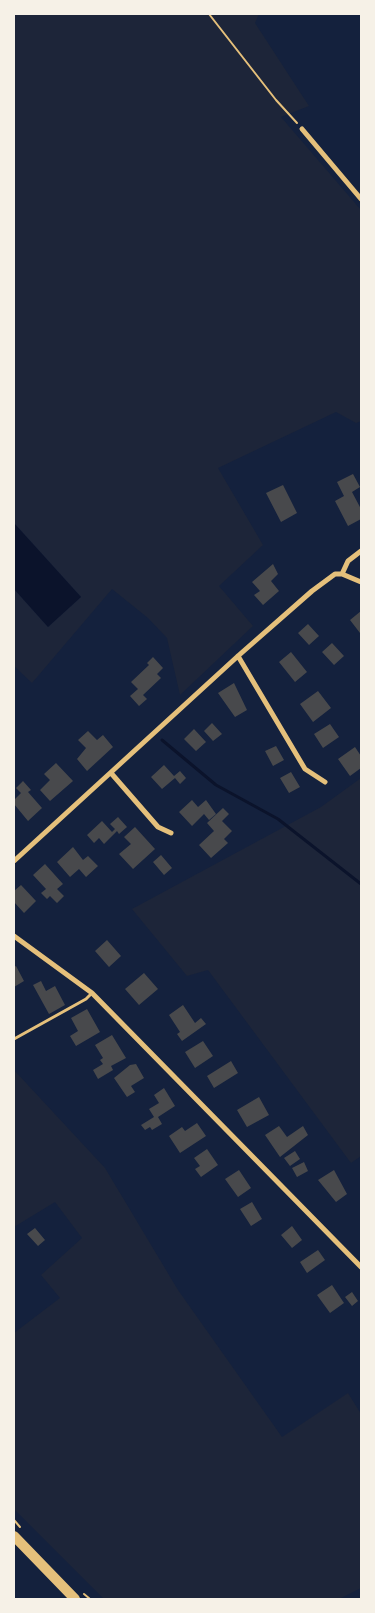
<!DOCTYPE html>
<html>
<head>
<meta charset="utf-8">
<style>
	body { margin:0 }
	#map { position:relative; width:375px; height:1613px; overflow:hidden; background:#14213d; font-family:Figtree,sans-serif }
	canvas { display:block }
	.frame { position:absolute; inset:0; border:15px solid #f6f1e7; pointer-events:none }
</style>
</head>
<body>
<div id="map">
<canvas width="375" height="1613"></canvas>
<div class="frame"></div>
</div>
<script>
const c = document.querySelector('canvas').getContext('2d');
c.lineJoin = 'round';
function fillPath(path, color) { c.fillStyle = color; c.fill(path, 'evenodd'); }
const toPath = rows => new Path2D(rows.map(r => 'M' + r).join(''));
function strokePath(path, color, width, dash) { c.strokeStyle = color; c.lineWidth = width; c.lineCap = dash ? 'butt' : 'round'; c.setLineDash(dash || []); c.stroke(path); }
fillPath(toPath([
	[14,14,259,14,255,23,309,106,281,117,361,210,361,421,356,423,336,412,218,468,263,545,219,586,253,626,180,695,167,638,148,618,112,589,32,683,14,666,14,589,48,627,81,597,14,523],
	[361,778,361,1156,351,1163,208,970,187,976,132,909,321,807],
	[14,1070,105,1168,178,1290,282,1437,348,1393,361,1414,361,1588,339,1599,104,1599,14,1509,14,1333,60,1298,41,1275,82,1238,55,1202,14,1227]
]), '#1d2539');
fillPath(toPath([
	[14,523,81,597,48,627,14,589]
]), '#0b132b');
strokePath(toPath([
	[162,740,216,785,278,819,361,884]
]), '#0b132b', 3);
fillPath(toPath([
	[353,474,360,487,352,492,361,509,361,519,348,526,335,501,344,496,337,482],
	[283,485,297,513,281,522,266,493],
	[273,564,278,574,271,581,279,591,263,605,254,595,260,591,252,582],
	[361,611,361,632,360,633,350,620],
	[308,624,319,636,309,645,298,633],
	[332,643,344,656,334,665,322,652],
	[291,652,307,672,295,682,279,662],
	[153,657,163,668,157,674,161,678,143,695,147,699,139,706,130,696,138,689,131,682,149,665,147,663],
	[234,683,247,710,235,717,218,693],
	[318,691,331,708,313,722,300,704],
	[212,723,222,734,213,741,204,731],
	[330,724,339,737,323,748,314,734],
	[194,729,206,742,196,751,184,739],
	[88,731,97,740,103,735,113,747,87,771,77,759,86,748,78,740],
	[276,746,284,760,273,766,265,751],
	[355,747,361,756,361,768,350,776,338,759],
	[56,763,73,781,50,801,40,790,50,780,44,774],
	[164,765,174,776,180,771,186,778,180,784,175,778,162,789,151,777],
	[291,772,300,787,289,793,280,778],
	[23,781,31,790,28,792,42,808,28,821,14,804,14,800,21,793,16,788],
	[192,800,198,807,206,800,216,814,209,820,204,814,192,826,179,812],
	[223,808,229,814,222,821,232,831,224,839,228,843,211,858,199,845,214,831,207,823],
	[118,817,127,827,119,834,117,831,104,844,99,838,94,843,87,835,102,821,112,832,115,829,110,824],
	[135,827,155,849,133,869,119,854,131,844,124,837],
	[73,847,83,860,88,856,98,866,86,877,79,869,70,877,57,862],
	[161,855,172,868,164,875,153,862],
	[45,864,63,884,57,889,64,896,57,903,50,896,47,899,41,893,46,889,33,875],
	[21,885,36,901,24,913,14,902,14,891],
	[107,940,121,956,109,967,95,951],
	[16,966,24,981,14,987,14,967],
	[144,973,158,989,139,1005,125,989],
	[41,981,46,991,55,986,65,1005,49,1014,33,985],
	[183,1005,195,1023,201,1018,206,1024,182,1041,177,1034,180,1032,169,1015],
	[87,1009,100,1032,76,1046,70,1036,78,1031,71,1018],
	[112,1035,126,1058,111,1066,113,1070,98,1079,93,1070,103,1064,100,1060,103,1058,95,1045],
	[203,1041,213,1056,195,1068,185,1052],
	[231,1061,238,1073,214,1088,207,1076],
	[136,1064,144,1078,131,1086,135,1092,127,1097,114,1078,130,1065],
	[164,1088,175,1106,158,1117,162,1124,152,1130,150,1127,145,1130,141,1125,154,1117,149,1109,159,1103,154,1095],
	[259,1097,269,1115,247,1127,237,1110],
	[197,1123,206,1136,180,1153,169,1136,182,1127,185,1131],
	[279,1126,287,1137,303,1126,308,1135,280,1157,265,1135],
	[207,1149,218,1165,201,1177,195,1169,200,1166,194,1158],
	[295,1151,300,1159,290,1166,284,1158],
	[304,1162,308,1171,297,1177,292,1168],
	[239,1170,251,1188,238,1197,225,1179],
	[334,1170,347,1194,336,1202,318,1180],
	[252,1202,262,1219,251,1226,240,1209],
	[292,1226,302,1240,292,1248,281,1235],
	[35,1228,45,1240,38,1246,27,1234],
	[318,1250,325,1260,307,1273,300,1262],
	[332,1285,344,1303,330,1313,317,1295],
	[352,1292,358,1301,352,1306,345,1297]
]), '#48494c');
strokePath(toPath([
	[209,14,276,100,297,123],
	[14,1520,20,1527],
	[84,1594,90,1599]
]), '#e5c07b', 2);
strokePath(toPath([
	[14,1039,86,999,92,993]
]), '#e5c07b', 3);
strokePath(toPath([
	[302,129,361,199],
	[342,574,348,561,361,551],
	[238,656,305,769,325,782],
	[111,773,158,827,171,833],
	[14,861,238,656,312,591,335,574,342,574,361,582],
	[14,936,92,993,361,1267]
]), '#e5c07b', 5);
strokePath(toPath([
	[14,1536,75,1599]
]), '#e5c07b', 10);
</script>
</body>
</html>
